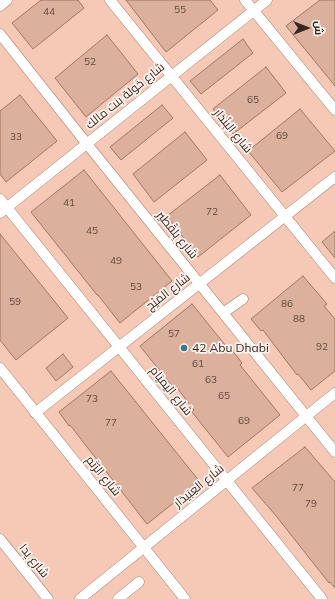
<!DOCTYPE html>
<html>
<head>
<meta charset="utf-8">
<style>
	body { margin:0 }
	#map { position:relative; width:335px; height:599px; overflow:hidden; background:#f5c9b5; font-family:Mulish,Cairo,sans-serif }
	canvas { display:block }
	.north { position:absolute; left:287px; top:8px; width:40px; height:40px; -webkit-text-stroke:3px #fcf3ef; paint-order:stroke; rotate:90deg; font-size:11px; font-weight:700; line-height:16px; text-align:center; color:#37271f }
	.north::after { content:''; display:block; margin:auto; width:14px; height:18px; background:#37271f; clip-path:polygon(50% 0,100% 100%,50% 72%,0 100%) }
</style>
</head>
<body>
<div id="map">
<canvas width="335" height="599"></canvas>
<div class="north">ش</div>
</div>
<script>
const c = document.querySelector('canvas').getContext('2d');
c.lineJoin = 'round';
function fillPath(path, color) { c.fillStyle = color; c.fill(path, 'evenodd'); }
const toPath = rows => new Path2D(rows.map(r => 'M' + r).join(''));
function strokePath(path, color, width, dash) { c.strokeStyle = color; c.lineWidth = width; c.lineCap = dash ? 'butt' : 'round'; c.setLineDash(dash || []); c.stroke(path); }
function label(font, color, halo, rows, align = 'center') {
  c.font = font + ' Mulish,Cairo,sans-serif'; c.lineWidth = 3.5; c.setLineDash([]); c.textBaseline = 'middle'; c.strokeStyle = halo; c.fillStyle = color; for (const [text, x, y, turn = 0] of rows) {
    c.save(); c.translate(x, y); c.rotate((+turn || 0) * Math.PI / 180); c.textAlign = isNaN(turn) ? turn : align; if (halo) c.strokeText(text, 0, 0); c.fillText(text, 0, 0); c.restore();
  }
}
const building = toPath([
	[41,0,78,0,84,8,33,49,12,23,41,0],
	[126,0,210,0,218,10,166,52,126,0],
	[320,0,335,0,335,86,286,26,320,0],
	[107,35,138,74,86,117,55,78,107,35],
	[243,39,253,53,201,94,190,81,243,39],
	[266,67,286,93,233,134,213,109,266,67],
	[20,95,57,141,6,182,0,174,0,111,20,95],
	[162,105,173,118,121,160,110,147,162,105],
	[300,109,335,151,282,192,248,151,300,109],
	[185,132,207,160,154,202,133,174,185,132],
	[84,170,172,281,120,323,98,295,97,295,31,212,84,170],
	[220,175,251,215,198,257,167,216,220,175],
	[335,231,335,258,322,242,335,231],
	[0,234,68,318,16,360,0,340,0,234],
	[303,276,327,304,324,306,335,319,335,371,311,390,298,374,297,375,263,330,261,331,251,319,303,276],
	[192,304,230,351,232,350,242,363,240,365,280,415,228,457,192,412,194,410,178,389,176,391,140,346,192,304],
	[63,354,73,367,56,381,46,368,63,354],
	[111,371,200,482,147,524,70,425,69,426,59,412,111,371],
	[305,447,335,482,335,588,330,582,329,583,277,517,252,488,305,447]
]);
fillPath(building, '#dbb09d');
strokePath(building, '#9f7765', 1);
const minor = toPath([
	[110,0,335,278],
	[245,0,335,110],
	[0,6,7,0],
	[0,34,87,144,335,452],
	[0,199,322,599],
	[0,213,267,0],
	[223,313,243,299],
	[0,368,185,599],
	[35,413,335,177],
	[0,539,48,599],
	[80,599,335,393],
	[118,599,139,582]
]);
strokePath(minor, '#a77f6d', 11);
strokePath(minor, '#fff', 10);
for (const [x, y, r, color] of [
	[184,348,4,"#3a768d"]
]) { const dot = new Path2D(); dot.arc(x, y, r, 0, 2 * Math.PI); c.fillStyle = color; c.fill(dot); strokePath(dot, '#fcf3ef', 1.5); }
label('10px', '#60493e', null, [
	["55",180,10],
	["44",49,12],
	["52",90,62],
	["65",253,100],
	["69",282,136],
	["33",16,137],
	["41",69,203],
	["72",212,212],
	["45",92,231],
	["49",116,261],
	["53",136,287],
	["59",15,302],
	["86",287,304],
	["88",299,319],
	["57",174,334],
	["92",322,347],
	["61",198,364],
	["63",211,380],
	["65",224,396],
	["73",92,399],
	["69",244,421],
	["77",111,423],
	["77",298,488],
	["79",311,504]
]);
label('12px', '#37271f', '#fcf3ef', [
	["شارع خَولة بنت مالك",125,96,-39],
	["شارع البِنْدَار",233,131,51],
	["شارع بِلقْطير",177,235,51],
	["شارع المَيْج",168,292,-38],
	["شارع اليميَام",171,391,51],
	["شارع الرُتَم",103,476,51],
	["شارع العِبَيدَار",199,486,-39],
	["شارع يِدا",34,561,51]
]);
label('12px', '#37271f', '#fcf3ef', [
	["42 Abu Dhabi",192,348]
], 'left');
</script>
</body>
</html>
